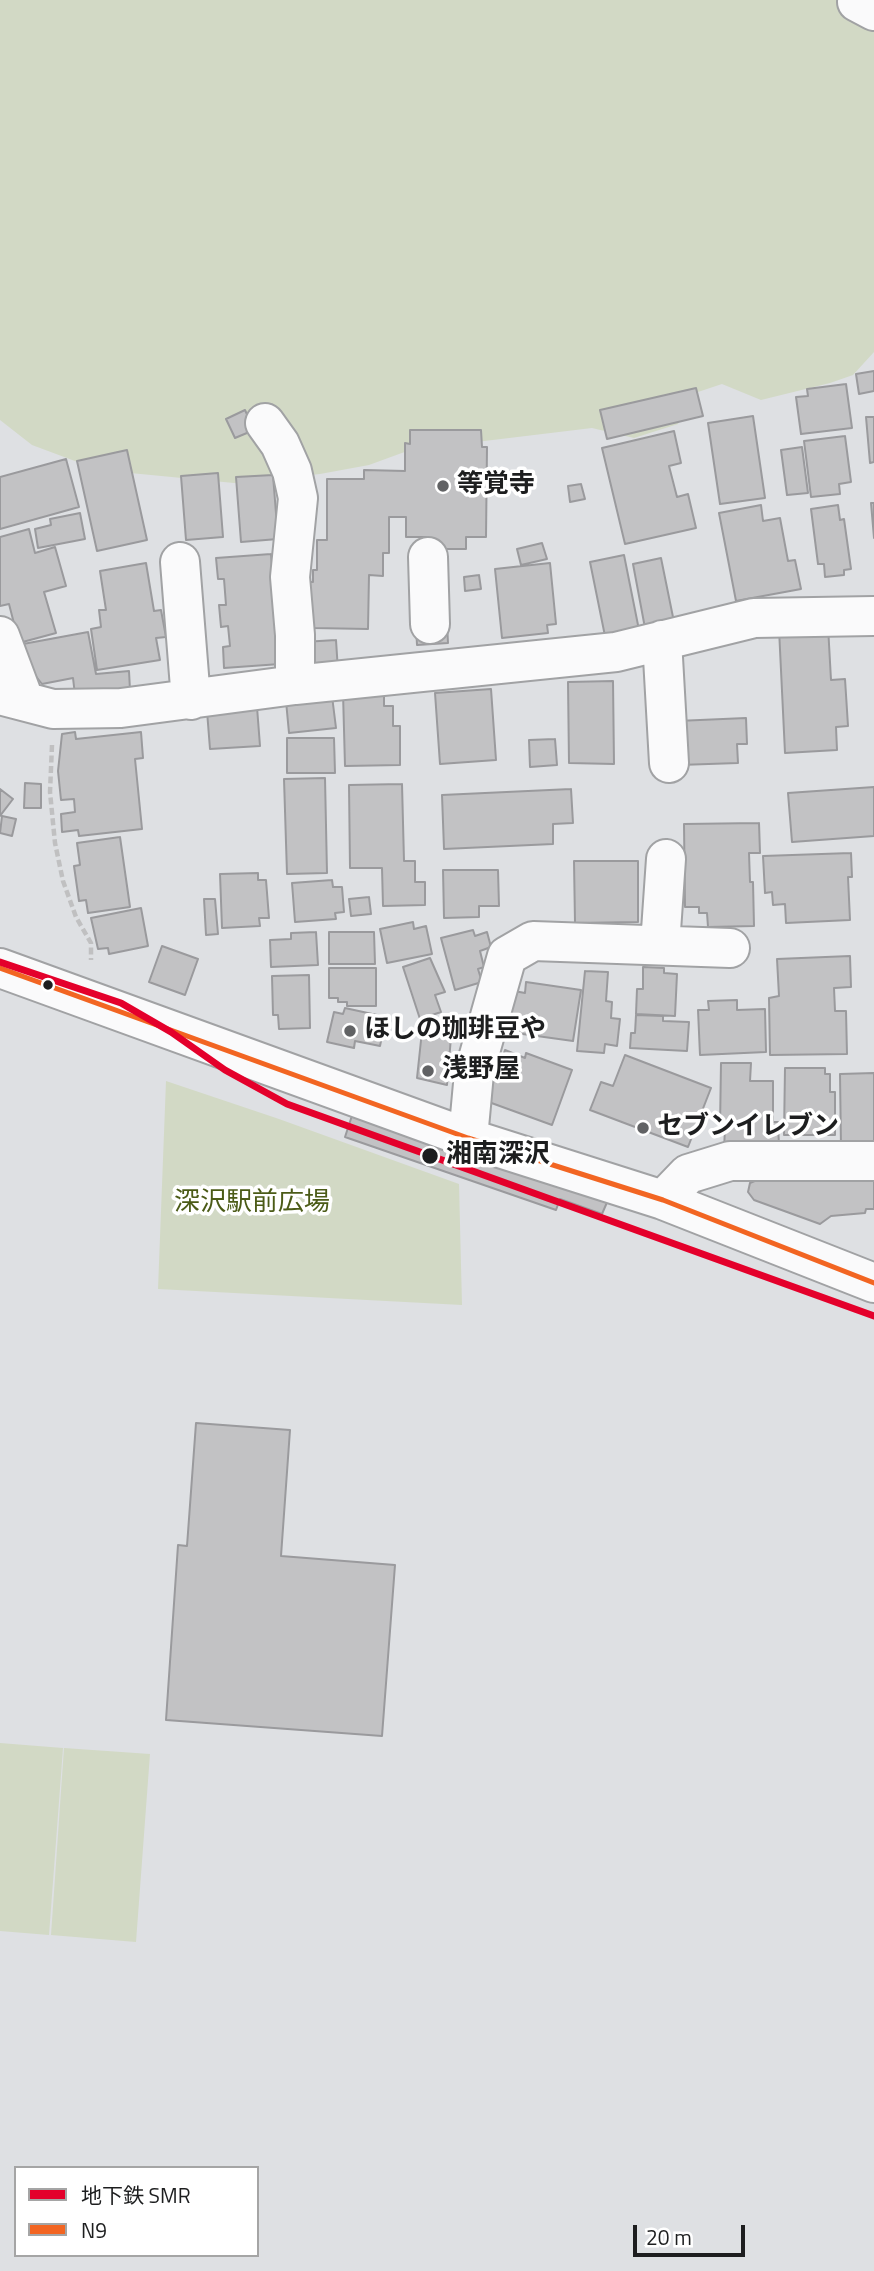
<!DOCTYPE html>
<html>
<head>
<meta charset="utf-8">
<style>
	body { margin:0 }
	#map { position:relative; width:874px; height:2271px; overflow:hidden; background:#dee0e3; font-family:"Titillium Web","Noto Sans JP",sans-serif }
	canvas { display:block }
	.legend { position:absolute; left:14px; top:2166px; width:245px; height:91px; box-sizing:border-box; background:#fff; border:2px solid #a5a5a5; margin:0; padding:9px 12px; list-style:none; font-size:21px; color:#1d1e1f }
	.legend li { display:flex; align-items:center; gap:14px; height:35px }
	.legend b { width:35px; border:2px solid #a5a5a5 }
	.scale { position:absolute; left:633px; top:2225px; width:112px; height:32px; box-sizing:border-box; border:4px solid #1d1e1f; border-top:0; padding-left:9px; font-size:21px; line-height:24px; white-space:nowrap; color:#1d1e1f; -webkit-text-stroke:5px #fff; paint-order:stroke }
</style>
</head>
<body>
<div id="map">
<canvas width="874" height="2271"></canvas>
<ul class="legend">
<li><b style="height:9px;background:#e4002b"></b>地下鉄 SMR</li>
<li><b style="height:9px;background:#f26522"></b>N9</li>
</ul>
<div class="scale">20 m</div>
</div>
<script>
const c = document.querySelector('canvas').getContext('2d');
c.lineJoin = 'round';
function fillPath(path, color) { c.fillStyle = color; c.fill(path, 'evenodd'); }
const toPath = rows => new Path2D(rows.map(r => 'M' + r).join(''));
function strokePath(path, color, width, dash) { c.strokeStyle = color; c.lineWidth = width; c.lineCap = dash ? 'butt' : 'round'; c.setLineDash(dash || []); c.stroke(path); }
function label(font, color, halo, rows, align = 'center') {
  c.font = font + ' "Titillium Web","Noto Sans JP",sans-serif'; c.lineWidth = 7; c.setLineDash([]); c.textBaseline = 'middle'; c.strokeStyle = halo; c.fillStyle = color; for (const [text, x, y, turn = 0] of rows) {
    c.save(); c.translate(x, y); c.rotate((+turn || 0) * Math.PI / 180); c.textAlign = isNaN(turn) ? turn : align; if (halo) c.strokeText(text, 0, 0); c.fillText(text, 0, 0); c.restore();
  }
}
fillPath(toPath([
	[0,0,874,0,874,352,853,375,830,383,761,400,722,384,698,392,678,424,634,438,592,428,410,450,369,465,320,474,234,483,99,470,32,445,0,420],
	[166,1081,279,1119,459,1184,462,1305,158,1289],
	[0,1743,63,1748,49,1935,0,1931],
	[64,1748,150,1754,136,1942,51,1935]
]), '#d2d9c5');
const building = toPath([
	[874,371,874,391,859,394,856,374,874,371],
	[846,384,852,428,801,434,796,397,808,396,807,389,846,384],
	[696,388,703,416,607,439,600,410,696,388],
	[245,410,254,430,235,438,226,419,245,410],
	[753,416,765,498,720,504,708,423,753,416],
	[866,417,874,417,874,462,870,463,866,417],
	[410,430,481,430,482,447,487,447,486,537,466,537,466,549,427,549,427,537,406,537,406,517,389,517,389,553,383,553,383,576,369,575,368,629,313,628,302,582,313,582,313,570,317,570,317,540,327,540,327,479,364,479,364,470,405,471,405,443,410,444,410,430],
	[674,431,681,463,669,466,677,497,688,494,696,528,625,544,602,448,674,431],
	[845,436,851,482,839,484,840,494,811,497,804,441,845,436],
	[802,447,808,493,787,495,781,450,802,447],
	[127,450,147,540,97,551,77,461,127,450],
	[66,459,79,507,0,529,0,477,66,459],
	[218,473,223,537,186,540,181,476,218,473],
	[273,475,278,539,241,542,236,477,273,475],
	[581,484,585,499,570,502,568,486,581,484],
	[871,503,874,503,874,538,871,503],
	[761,505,763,521,780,518,788,561,795,560,801,589,736,601,719,513,761,505],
	[838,505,840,520,844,519,851,569,844,570,844,575,825,577,824,564,818,564,811,509,838,505],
	[80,513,85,539,38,548,35,529,51,525,50,519,80,513],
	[29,529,35,553,55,547,66,586,44,592,56,633,19,643,9,604,0,606,0,537,29,529],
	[542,543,547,559,521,565,517,549,542,543],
	[271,554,280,664,224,668,223,647,230,646,228,626,221,627,219,605,226,605,224,579,218,579,216,558,271,554],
	[624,555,640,635,606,641,590,562,624,555],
	[661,558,674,622,645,628,633,564,661,558],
	[146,563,154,611,161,610,166,637,156,638,160,660,97,670,91,629,101,627,99,610,106,610,100,571,146,563],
	[550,563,556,624,547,625,548,633,502,638,495,569,550,563],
	[479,575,481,589,465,591,464,577,479,575],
	[447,623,448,643,417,645,416,625,447,623],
	[828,626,831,680,845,679,848,726,836,727,837,750,785,753,779,629,828,626],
	[88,632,96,674,129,671,130,690,75,695,73,678,42,684,27,665,23,644,88,632],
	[336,640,338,671,306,673,303,642,336,640],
	[613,681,614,764,569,763,568,682,613,681],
	[491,689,496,760,440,764,435,693,491,689],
	[384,692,384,706,393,706,393,726,400,726,400,765,345,766,343,693,384,692],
	[332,696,336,728,289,733,286,701,332,696],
	[257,707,260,746,210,749,207,711,257,707],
	[746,718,747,744,737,744,738,763,679,765,677,721,746,718],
	[75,732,76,739,141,732,143,758,135,759,142,829,79,836,78,830,62,832,61,814,75,812,74,799,61,800,58,771,62,734,75,732],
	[287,738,334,738,335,773,287,773,287,738],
	[555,739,557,765,530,767,529,740,555,739],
	[325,778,327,873,287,874,284,779,325,778],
	[25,783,41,784,41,808,24,808,25,783],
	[402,784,404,861,415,861,415,882,425,882,425,905,383,906,382,868,350,868,349,785,402,784],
	[874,787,874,836,792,842,788,793,874,787],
	[0,789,13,799,0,816,0,789],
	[571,789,573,823,553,824,553,844,444,849,442,795,571,789],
	[2,816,16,819,12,836,0,833,2,816],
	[759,823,760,853,749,853,750,882,753,882,754,926,708,927,707,913,699,913,699,907,685,907,684,824,759,823],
	[120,837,130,907,88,913,86,900,79,901,74,866,80,865,77,843,120,837],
	[851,853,852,877,848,877,850,920,786,923,785,904,773,905,772,892,765,893,763,856,851,853],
	[574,861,638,861,638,922,575,923,574,861],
	[443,870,498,870,499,906,479,906,479,917,444,918,443,870],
	[258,873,258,880,266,880,269,918,259,918,260,926,222,928,220,874,258,873],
	[332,880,333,887,342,887,344,912,335,913,336,919,295,922,292,883,332,880],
	[369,897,371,914,351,916,349,899,369,897],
	[204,899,215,899,218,934,206,935,204,899],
	[141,908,148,946,109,954,108,948,98,949,91,918,141,908],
	[413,922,414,929,426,926,432,954,387,963,380,929,413,922],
	[473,930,475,936,487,932,491,947,480,951,484,967,478,969,482,982,455,990,441,938,473,930],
	[316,932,318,965,271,967,270,940,291,939,291,933,316,932],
	[329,932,374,932,375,964,329,964,329,932],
	[162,946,198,959,185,995,149,982,162,946],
	[850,956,851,987,834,988,835,1011,846,1011,847,1054,770,1055,769,998,779,996,777,959,850,956],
	[430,958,445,992,435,995,441,1012,420,1019,403,967,430,958],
	[643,967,664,968,664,973,677,974,675,1016,636,1014,637,989,643,989,643,967],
	[329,968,376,968,376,1006,347,1006,347,1002,338,1002,338,998,329,998,329,968],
	[585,971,608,972,606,1001,612,1002,611,1018,620,1019,617,1046,605,1044,604,1053,577,1051,585,971],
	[309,975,310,1028,279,1029,278,1015,273,1015,272,976,309,975],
	[526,982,581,990,573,1041,508,1032,514,991,525,993,526,982],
	[737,1000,737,1010,765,1009,766,1052,700,1055,698,1010,709,1010,708,1001,737,1000],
	[345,1008,386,1017,380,1046,355,1041,354,1048,327,1042,334,1012,343,1014,345,1008],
	[636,1015,663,1016,663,1021,689,1022,687,1051,630,1048,631,1033,635,1033,636,1015],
	[422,1031,451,1037,447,1085,417,1078,422,1031],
	[505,1050,525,1058,526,1053,572,1070,552,1125,486,1101,505,1050],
	[625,1055,711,1088,688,1147,590,1110,601,1082,613,1086,625,1055],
	[721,1063,751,1063,750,1081,773,1081,773,1122,778,1122,779,1146,724,1151,725,1127,720,1127,721,1063],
	[785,1068,825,1068,825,1074,830,1074,830,1092,835,1092,835,1135,784,1135,785,1068],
	[874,1073,874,1147,841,1148,840,1074,874,1073],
	[363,1082,608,1200,602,1214,560,1199,556,1210,345,1137,363,1082],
	[874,1175,874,1209,866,1209,865,1213,831,1216,820,1224,754,1200,748,1192,750,1183,757,1180,874,1175],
	[196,1423,290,1430,281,1556,395,1565,382,1736,166,1720,178,1545,187,1546,196,1423]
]);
fillPath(building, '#c2c2c4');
strokePath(building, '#9a9a9d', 2);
const minor = toPath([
	[857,2,874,11],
	[265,423,280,444,292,471,298,498,290,577,295,635,295,685],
	[428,557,430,624],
	[180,562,191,700],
	[0,636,24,700],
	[662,640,669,763],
	[0,695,53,709,121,708,295,685,616,652,754,618,874,616],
	[660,945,666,859],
	[0,968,468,1138,663,1200,874,1283],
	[468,1138,474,1073,507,956,533,941,730,948],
	[663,1200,688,1174,730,1161,874,1161]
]);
strokePath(minor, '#a1a2a4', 42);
strokePath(toPath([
	[52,745,50,792,55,843,63,881,76,917,91,943,91,960]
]), '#c0c0c1', 4.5, [7, 3.5]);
strokePath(minor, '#fafafb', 38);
strokePath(toPath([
	[0,968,468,1138,663,1200,874,1283]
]), '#f26522', 5);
strokePath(toPath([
	[0,962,121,1003,171,1032,225,1070,287,1104,874,1316]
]), '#e4002b', 7);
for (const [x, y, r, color] of [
	[443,486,7,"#616264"],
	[48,985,6,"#1d1e1f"],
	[350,1031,7,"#616264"],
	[428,1071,7,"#616264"],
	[643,1128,7,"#616264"],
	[430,1156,9,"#1d1e1f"]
]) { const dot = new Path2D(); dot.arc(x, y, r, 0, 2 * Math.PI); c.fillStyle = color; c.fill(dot); strokePath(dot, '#fff', 2.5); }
label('bold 26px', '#1d1e1f', '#fff', [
	["等覚寺",457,486],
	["ほしの珈琲豆や",364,1031],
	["浅野屋",442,1071],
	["セブンイレブン",657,1128]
], 'left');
label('bold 26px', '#1d1e1f', '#fff', [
	["湘南深沢",446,1156]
], 'left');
label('26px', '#4b5b17', '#fff', [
	["深沢駅前広場",252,1204]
]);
</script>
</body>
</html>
